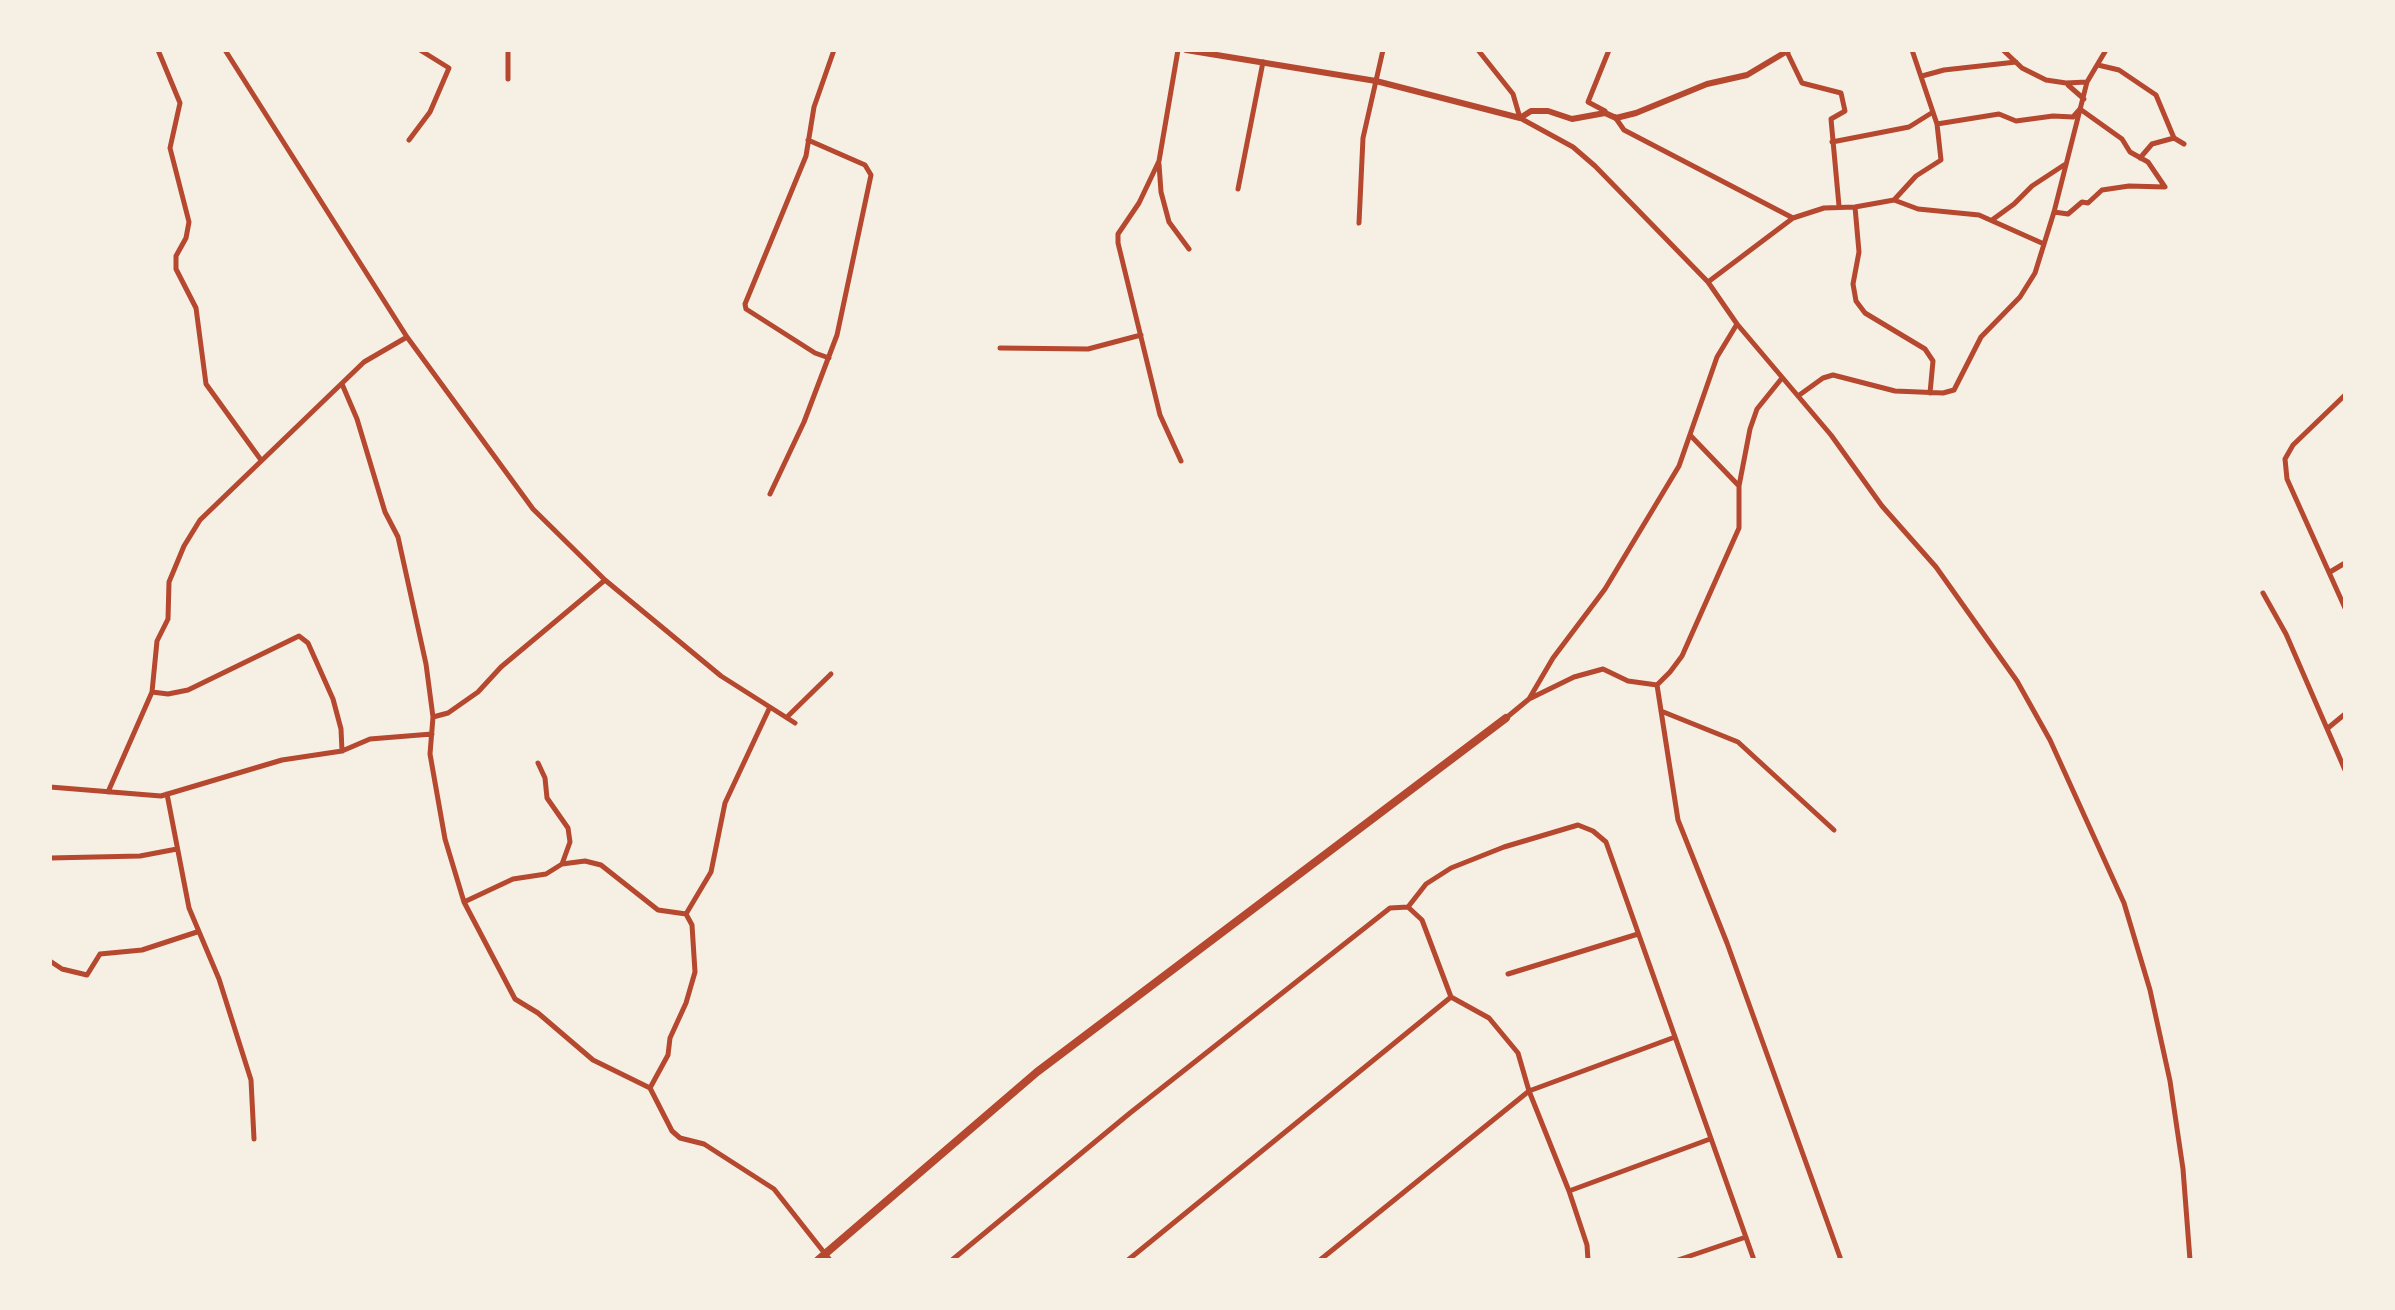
<!DOCTYPE html>
<html>
<head>
<meta charset="utf-8">
<style>
	body { margin:0 }
	#map { position:relative; width:2395px; height:1310px; overflow:hidden; background:#f6efe4; font-family:"PT Sans Narrow",sans-serif }
	canvas { display:block }
	.frame { position:absolute; inset:0; border:52px solid #f6efe4; pointer-events:none }
</style>
</head>
<body>
<div id="map">
<canvas width="2395" height="1310"></canvas>
<div class="frame"></div>
</div>
<script>
const c = document.querySelector('canvas').getContext('2d');
c.lineJoin = 'round';
const toPath = rows => new Path2D(rows.map(r => 'M' + r).join(''));
function strokePath(path, color, width, dash) { c.strokeStyle = color; c.lineWidth = width; c.lineCap = dash ? 'butt' : 'round'; c.setLineDash(dash || []); c.stroke(path); }
strokePath(toPath([
	[158,50,180,103,170,148,189,222,186,238,176,256,176,269,196,308,206,384,261,460],
	[225,50,407,337,533,509,605,580,721,676,795,723],
	[508,50,508,79],
	[1178,50,1159,161,1139,203,1118,234,1118,243,1160,415,1181,461],
	[1478,50,1513,94,1520,118,1573,147,1595,166,1708,282,1737,324,1831,435,1882,506,1936,567,2017,681,2050,740,2124,903,2150,990,2170,1081,2183,1169,2190,1260],
	[2003,50,2022,68,2046,80,2066,83,2087,82],
	[1787,52,1802,83,1841,93,1845,111,1831,119,1839,206],
	[2098,65,2119,70,2156,95,2174,138,2184,144],
	[1922,76,1944,70,2016,62],
	[2068,85,2084,99],
	[1605,111,1588,102,1609,50],
	[1615,117,1624,130,1793,218],
	[1937,124,1999,114,2016,121,2053,116,2073,117,2080,109,2122,139,2130,152,2148,162,2165,187,2129,186,2102,190,2088,203,2082,202,2068,214,2054,212],
	[409,140,430,112,449,68,420,50],
	[1832,142,1909,127,1933,112],
	[2140,158,2152,144,2174,138],
	[1159,164,1161,192,1169,222,1189,249],
	[1238,189,1263,62],
	[1894,200,1918,209,1979,215,2044,244],
	[1855,207,1859,252,1853,284,1856,301,1865,313,1925,349,1933,361,1930,393],
	[1992,220,2014,204,2032,186,2064,165],
	[1359,223,1363,138,1383,50],
	[1708,282,1793,218,1824,208,1855,207,1894,200,1916,176,1941,160,1937,124,1912,50],
	[1000,348,1088,349,1141,335],
	[829,358,815,353,746,309,745,304,806,156,814,107,834,50],
	[342,384,357,419,385,512,398,537,426,664,433,717,430,754,445,839,464,902,515,999,538,1013,593,1060,650,1088],
	[2345,395,2293,445,2285,459,2287,479,2345,608],
	[1798,396,1823,378,1833,375,1895,391,1943,393,1954,390,1981,337,2020,297,2035,273,2054,212,2087,82,2106,50],
	[1691,436,1739,486],
	[770,494,804,422,837,335,871,175,865,165,808,140],
	[2330,572,2345,563],
	[2263,593,2286,634,2345,770],
	[1657,685,1678,820,1727,943,1841,1260],
	[152,692,168,694,188,690,299,636,308,643,333,699,341,729,342,751],
	[1529,699,1553,658,1605,589,1679,466,1717,357,1737,324],
	[769,709,725,803,711,872,686,914,692,925,695,972,686,1003,670,1038,668,1055,650,1088,672,1131,680,1138,704,1144,774,1189,830,1260],
	[1661,711,1738,742,1834,830],
	[433,717,448,713,478,692,501,667,605,580],
	[787,717,831,674],
	[1506,718,1529,699,1574,677,1603,669,1628,681,1657,685,1670,672,1682,656,1739,528,1739,486,1750,429,1757,409,1782,378],
	[2328,728,2345,714],
	[50,787,161,796,282,760,342,751,370,739,432,734],
	[108,792,152,692,157,641,168,619,169,582,184,546,200,520,364,362,407,337],
	[167,794,189,908,219,979,251,1080,254,1139],
	[50,858,140,856,177,849],
	[562,864,585,861,601,865,658,910,686,914],
	[464,902,513,879,546,874,562,864,570,842,568,828,547,798,545,778,538,763],
	[1408,907,1422,920,1451,997,1489,1018,1518,1053,1529,1091,1569,1191,1587,1245,1588,1260],
	[50,961,62,969,87,975,100,954,142,950,197,932],
	[1508,974,1638,934],
	[1569,1191,1710,1139],
	[952,1260,1130,1113,1390,908,1408,907,1426,884,1451,868,1504,847,1578,825,1593,831,1606,842,1754,1260],
	[1128,1260,1451,997],
	[1320,1260,1529,1091,1675,1037],
	[1678,1260,1746,1237]
]), '#b5482f', 5);
strokePath(toPath([
	[1186,50,1376,81,1520,118,1531,111,1548,111,1572,119,1605,113,1616,118,1636,113,1707,84,1747,75,1789,50]
]), '#b5482f', 6);
strokePath(toPath([
	[818,1260,1037,1072,1506,718]
]), '#b5482f', 8);
</script>
</body>
</html>
